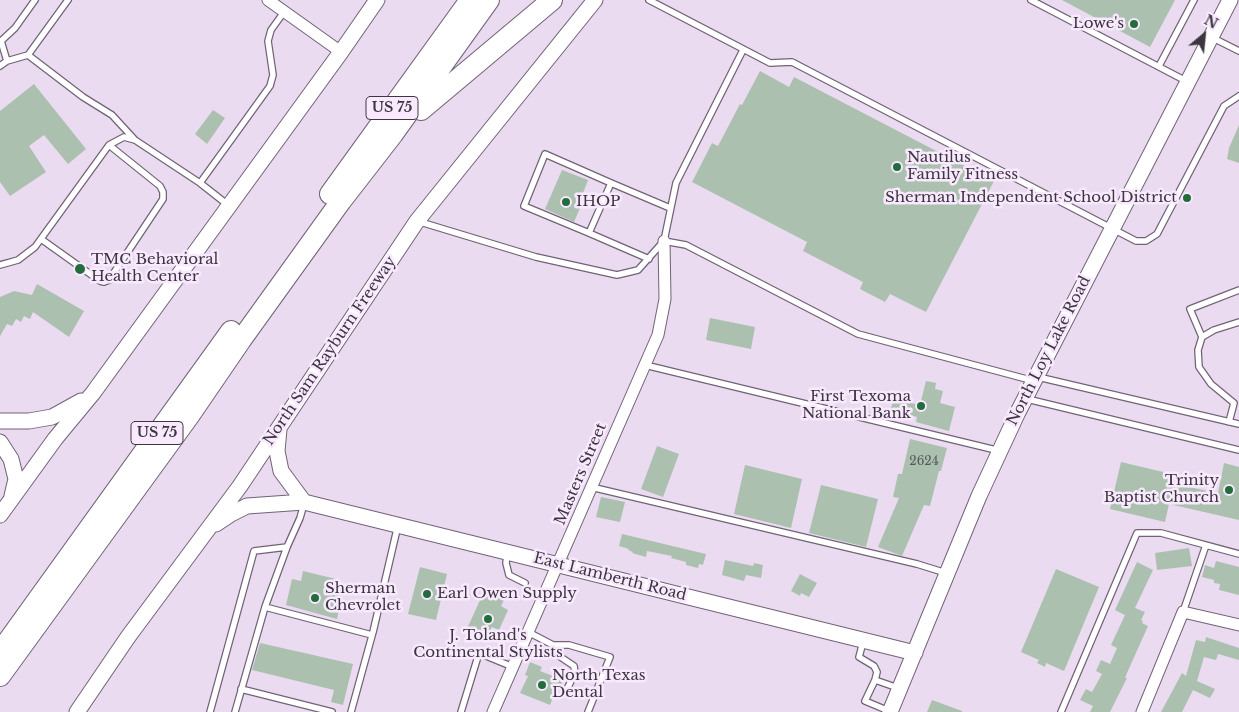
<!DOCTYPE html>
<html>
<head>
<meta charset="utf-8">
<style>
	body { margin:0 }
	#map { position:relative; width:1239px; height:712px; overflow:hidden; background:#eadbf1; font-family:"Libre Baskerville",serif }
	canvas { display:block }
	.north { position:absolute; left:1179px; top:10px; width:50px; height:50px; -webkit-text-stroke:4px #f8e9fe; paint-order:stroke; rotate:28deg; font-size:14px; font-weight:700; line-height:20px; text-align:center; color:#3c363e }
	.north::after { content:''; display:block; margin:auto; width:18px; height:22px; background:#3c363e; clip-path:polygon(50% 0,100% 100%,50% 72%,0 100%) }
</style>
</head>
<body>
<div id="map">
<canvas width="1239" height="712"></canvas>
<div class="north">N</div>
</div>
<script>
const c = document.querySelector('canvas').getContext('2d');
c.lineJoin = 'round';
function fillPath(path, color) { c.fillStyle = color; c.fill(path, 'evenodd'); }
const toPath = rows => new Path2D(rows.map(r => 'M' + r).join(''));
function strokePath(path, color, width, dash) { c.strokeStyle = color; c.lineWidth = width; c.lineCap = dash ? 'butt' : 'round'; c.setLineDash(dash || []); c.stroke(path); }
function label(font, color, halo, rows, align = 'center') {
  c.font = font + ' "Libre Baskerville",serif'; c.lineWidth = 5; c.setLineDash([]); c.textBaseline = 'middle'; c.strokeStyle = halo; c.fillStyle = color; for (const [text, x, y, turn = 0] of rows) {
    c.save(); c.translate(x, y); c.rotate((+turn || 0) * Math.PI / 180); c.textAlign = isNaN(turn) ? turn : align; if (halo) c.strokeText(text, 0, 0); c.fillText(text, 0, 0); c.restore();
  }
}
fillPath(toPath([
	[1062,0,1175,0,1150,47],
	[760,71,789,87,794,77,994,181,926,312,890,294,885,302,860,289,863,282,803,251,807,242,692,182,712,143,718,146,740,104,742,105],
	[34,84,86,149,68,164,44,135,29,146,46,172,10,196,0,182,0,111],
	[213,110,225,118,207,144,195,134],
	[1239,125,1239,163,1227,159,1229,148],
	[562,170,588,180,583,193,586,194,574,222,545,209],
	[37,284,84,311,69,337,33,312,30,319,24,316,21,322,16,319,12,326,7,324,0,336,0,297,14,291,32,295],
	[710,318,755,327,751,349,706,340],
	[926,381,936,383,935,389,943,391,940,403,955,407,949,431,916,422,917,417,891,410,893,399,920,405],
	[910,439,947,448,941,471,939,471,930,506,924,505,902,556,878,547,899,498,893,497,898,474,902,474],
	[657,446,679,454,663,497,641,489],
	[1121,462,1176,475,1174,484,1218,493,1224,463,1239,467,1239,520,1169,504,1165,522,1110,509],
	[745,465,802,479,791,528,734,514],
	[821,485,878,499,866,547,809,533],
	[601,497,625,502,620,522,596,517],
	[622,534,706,554,703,565,699,564,698,568,686,565,686,562,671,558,672,556,647,551,646,557,632,553,633,552,628,550,629,549,619,546],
	[1189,548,1192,566,1157,570,1155,553],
	[725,560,753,566,754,563,763,565,761,578,746,575,744,581,722,575],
	[1216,561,1239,567,1239,595,1219,590,1220,584,1214,583,1214,580,1202,577,1205,565,1214,568],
	[1137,562,1153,570,1135,608,1145,612,1141,620,1143,621,1142,623,1148,626,1127,673,1125,678,1127,678,1110,712,1090,712,1093,706,1080,700,1086,689,1092,692,1102,674,1096,671,1101,660,1110,664,1117,648,1111,645,1125,615,1115,610],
	[420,567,447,574,436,620,408,614],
	[1056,569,1099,587,1064,671,1046,663,1045,667,1037,663,1039,660,1021,652],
	[303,571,340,580,336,590,343,591,337,619,286,605,292,579,301,581],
	[800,574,817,583,809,597,801,593,800,596,791,591],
	[486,587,506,596,501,606,508,610,499,630,492,627,485,642,465,633],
	[1206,637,1239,648,1239,660,1218,654,1216,660,1204,657,1197,681,1215,689,1210,698,1193,690,1182,712,1161,712,1182,673,1186,676,1196,640,1205,642],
	[260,643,353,664,343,705,331,702,334,690,252,670],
	[530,662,542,667,540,671,563,680,558,691,556,690,550,705,520,693,528,676,525,675],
	[932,700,962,711,962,712,927,712]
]), '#acc0b0');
const lane = toPath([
	[68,0,28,55,83,97,112,115,135,140],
	[649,0,770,63,792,62,1136,241,1146,241,1157,234,1224,106,1239,96],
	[1031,0,1188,82],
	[1213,38,1239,51],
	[743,50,676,183,664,241,686,245,858,334,1034,381],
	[7,61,28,55],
	[0,66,7,61,1,41,15,28,35,0],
	[1159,66,1194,0],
	[200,183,270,86,273,75,268,41,271,30,284,12],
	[417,221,536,257,617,275,638,270,663,242],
	[589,233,524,206,545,154,611,183],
	[41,239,100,281,104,282,109,280,163,199,163,192,160,186,109,145],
	[649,259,589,233,611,183,670,208],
	[0,265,18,260,35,247,109,145,124,137,135,140,200,183,228,205],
	[1202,337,1190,309,1239,290],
	[645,365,1000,451],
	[1038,377,1239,424],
	[1027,399,1239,450],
	[1229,422,1234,403,1211,384,1199,367,1198,350,1202,337,1214,330,1239,322],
	[591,487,917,564,946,573],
	[507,554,506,563,509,575,525,583],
	[265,607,372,635],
	[1183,612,1206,545],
	[528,632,553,645,559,656,574,666,575,673,566,691],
	[863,642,859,657,874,666,877,672,875,680],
	[553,645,569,645,610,657,588,712],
	[241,689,332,712],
	[889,711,865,701,875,680,898,688],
	[210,712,254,551,287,547],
	[235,712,265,607,287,547,300,518,304,504],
	[351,712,373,632,398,525],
	[461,712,479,653,513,667],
	[1061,712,1137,533,1161,533,1239,554]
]);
const street = toPath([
	[268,0,341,52],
	[493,712,658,335,665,299,664,241],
	[1142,712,1183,612,1239,625]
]);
const secondary = toPath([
	[0,421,29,421,52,417,81,401],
	[279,429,277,451,281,471,304,502],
	[0,442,11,459,16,479,12,496],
	[0,515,55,439,93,393,341,52,377,0],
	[216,524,231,514,247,506,304,502,915,653],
	[77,712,128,637,240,486,417,221,595,0],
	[890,712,979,496,1018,412,1230,0]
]);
const highway = toPath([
	[421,110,552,0],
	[330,194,470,0],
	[0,652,231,331],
	[0,676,189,416,241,340,341,201,393,134,489,0]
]);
strokePath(lane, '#716376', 8);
strokePath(street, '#716376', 13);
strokePath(secondary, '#716376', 17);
strokePath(highway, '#716376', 22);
strokePath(lane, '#fff', 5.5);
strokePath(street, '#fff', 11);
strokePath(secondary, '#fff', 15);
strokePath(highway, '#fff', 20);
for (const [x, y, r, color] of [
	[1134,24,5,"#226d3b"],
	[897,167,5,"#226d3b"],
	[1187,198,5,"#226d3b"],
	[566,202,5,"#226d3b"],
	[80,269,6,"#226d3b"],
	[921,406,5,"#226d3b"],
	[1229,490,5,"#226d3b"],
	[427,594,5,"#226d3b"],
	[315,598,5,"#226d3b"],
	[488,619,5,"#226d3b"],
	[542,685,5,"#226d3b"]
]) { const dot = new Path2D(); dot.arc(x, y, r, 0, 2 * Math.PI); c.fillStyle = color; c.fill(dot); strokePath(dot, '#f8e9fe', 2); }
label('12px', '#58585a', null, [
	["2624",924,462]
]);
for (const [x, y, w] of [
	[392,108,52],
	[157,433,52]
]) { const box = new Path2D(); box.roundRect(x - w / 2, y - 11.5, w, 23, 4); c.fillStyle = '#f8e9fe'; c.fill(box); strokePath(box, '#3c363e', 1); }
label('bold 14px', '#3c363e', null, [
	["US 75",392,108],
	["US 75",157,433]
]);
label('15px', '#3c363e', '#f8e9fe', [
	["Lowe's",1124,24,"right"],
	["Nautilus",907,158],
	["Family Fitness",907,175],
	["Sherman Independent School District",1177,198,"right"],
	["IHOP",576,202],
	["TMC Behavioral",91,260],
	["Health Center",91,277],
	["First Texoma",911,397,"right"],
	["National Bank",911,414,"right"],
	["Trinity",1219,481,"right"],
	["Baptist Church",1219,498,"right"],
	["Sherman",325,589],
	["Chevrolet",325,606],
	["Earl Owen Supply",437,594],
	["J. Toland's",488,636,"center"],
	["Continental Stylists",488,653,"center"],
	["North Texas",552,676],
	["Dental",552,693]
], 'left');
label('15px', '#3c363e', '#f8e9fe', [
	["North Sam Rayburn Freeway",330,351,-56],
	["North Loy Lake Road",1049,351,-63],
	["Masters Street",581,474,-67],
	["East Lamberth Road",610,577,14]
]);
</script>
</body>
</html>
